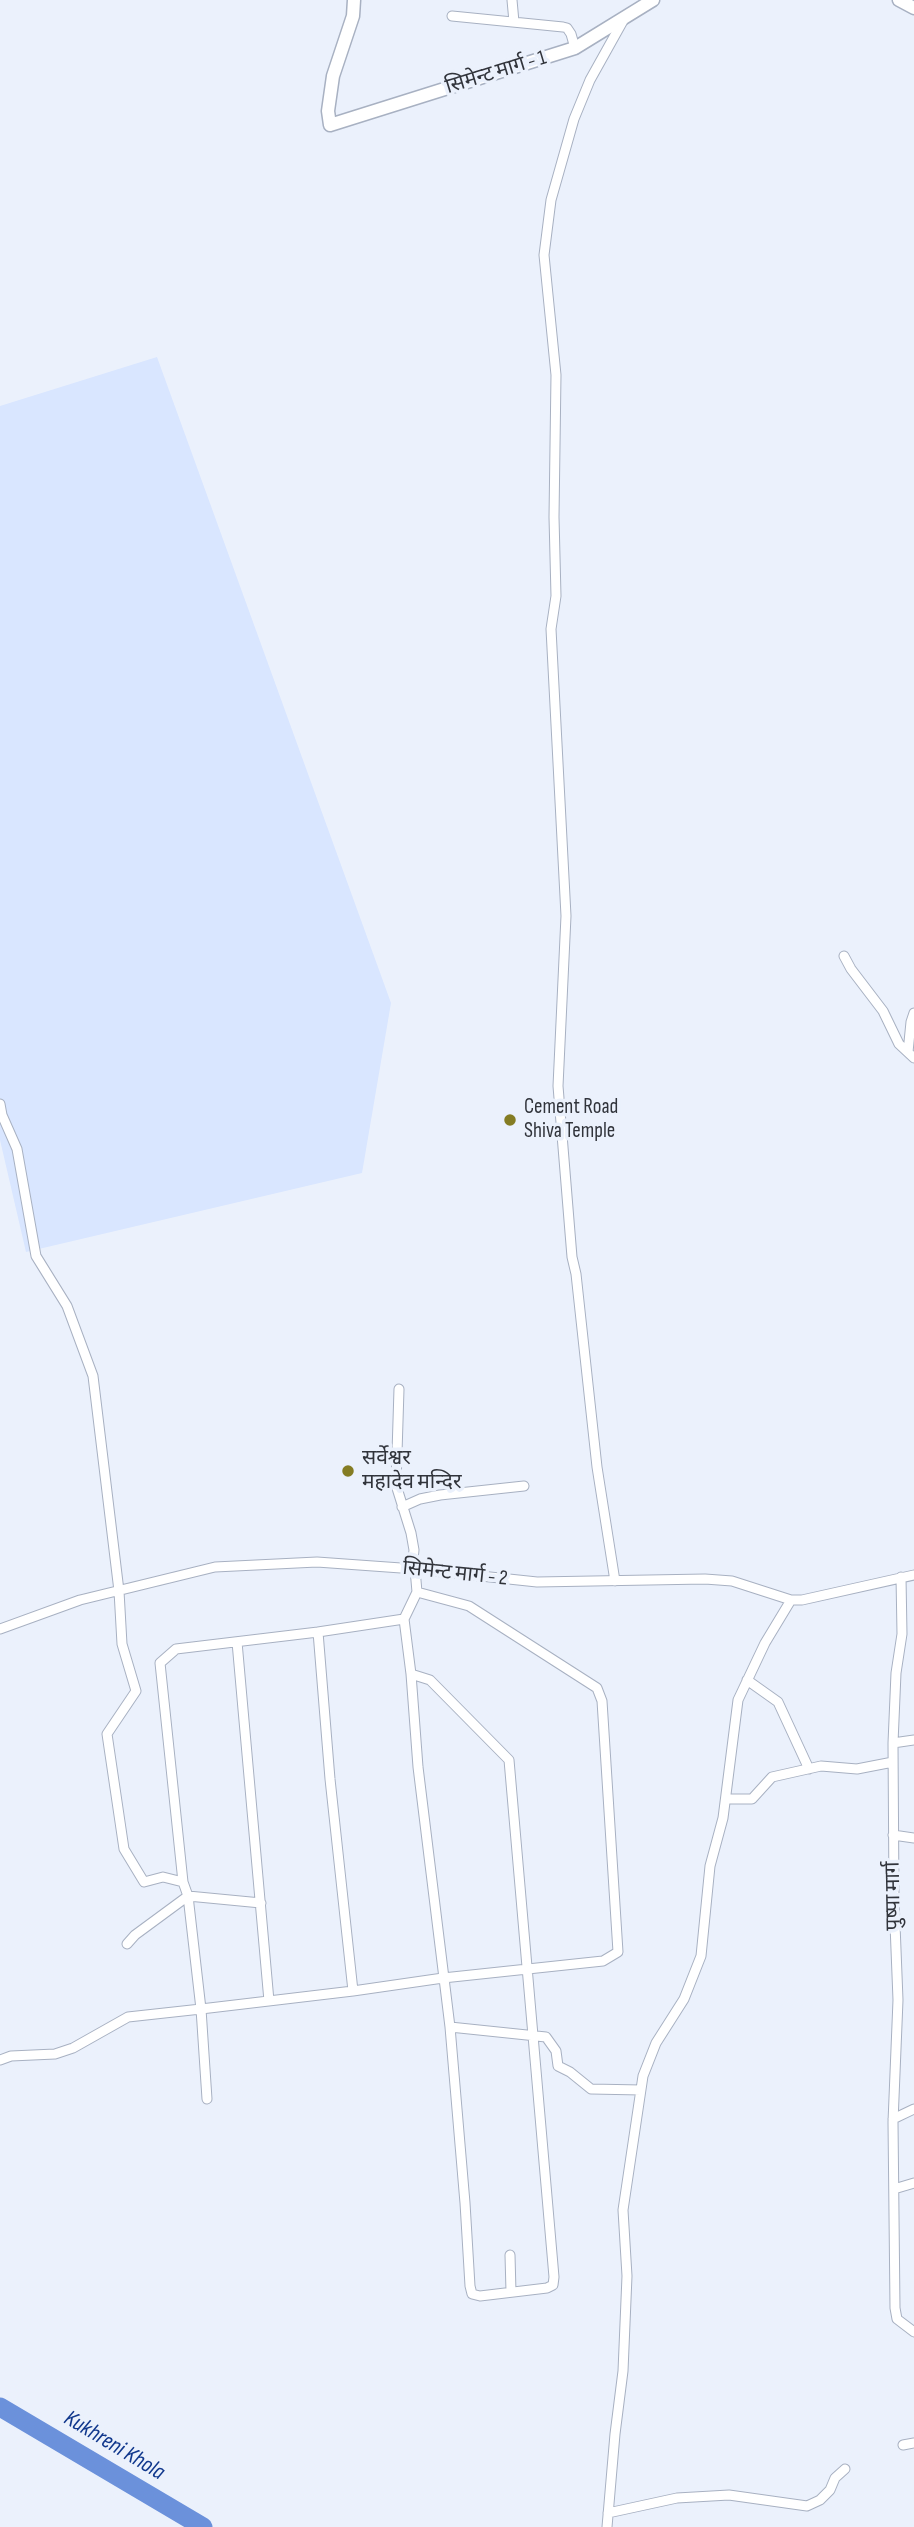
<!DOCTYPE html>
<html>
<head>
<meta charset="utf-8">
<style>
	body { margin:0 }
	canvas { display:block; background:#ebf1fc }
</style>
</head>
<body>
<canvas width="914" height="2527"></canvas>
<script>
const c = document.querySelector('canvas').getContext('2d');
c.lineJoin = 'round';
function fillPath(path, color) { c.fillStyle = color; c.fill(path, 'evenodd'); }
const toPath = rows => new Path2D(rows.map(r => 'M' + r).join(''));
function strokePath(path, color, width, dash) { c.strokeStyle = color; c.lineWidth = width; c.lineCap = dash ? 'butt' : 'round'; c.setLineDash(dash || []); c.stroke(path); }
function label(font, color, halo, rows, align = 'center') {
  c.font = font + ' "Sofia Sans Condensed","Noto Sans Devanagari",sans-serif'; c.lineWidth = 7; c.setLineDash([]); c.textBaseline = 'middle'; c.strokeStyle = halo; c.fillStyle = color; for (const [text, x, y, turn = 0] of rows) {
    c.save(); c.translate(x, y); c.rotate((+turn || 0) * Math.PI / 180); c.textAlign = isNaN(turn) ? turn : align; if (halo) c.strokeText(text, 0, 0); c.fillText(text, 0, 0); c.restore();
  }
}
fillPath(toPath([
	[157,357,391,1003,362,1173,26,1252,0,1140,0,406]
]), '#d9e6ff');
strokePath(toPath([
	[0,2407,203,2527]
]), '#6b91db', 19);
const street = toPath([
	[512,0,514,22],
	[452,16,563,27,567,28,571,34,575,48],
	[844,956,851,969,883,1011,899,1044,914,1058],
	[908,1052,911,1022,914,1013],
	[0,1104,2,1115,17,1149,36,1256,67,1306,93,1376,119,1591,122,1644,136,1691,107,1734,124,1849,144,1882,163,1877,183,1882],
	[399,1389,396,1485,411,1533,414,1550,412,1569],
	[402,1507,420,1499,440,1495,524,1486],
	[901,1577,902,1634,896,1673,893,1743,894,1899,898,2000,893,2122,895,2308,897,2319,914,2332],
	[615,1581,597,1467,576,1274,572,1257,558,1086,566,916,551,629,556,596,554,517,556,375,544,255,551,200,574,119,590,80,624,19],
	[0,1629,80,1600,215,1567,317,1562,415,1569,537,1582,705,1579,732,1581,791,1600,802,1600,914,1575],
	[318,1632,404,1619],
	[237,1642,269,2001],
	[411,1674,430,1680,509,1760,554,2277,553,2285,547,2288,480,2296,472,2294,470,2286,465,2203,450,2027,418,1767,411,1674,404,1619,417,1592,415,1569],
	[747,1680,778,1702,809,1769],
	[893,1743,914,1740],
	[726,1799,752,1799,772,1777,821,1766,857,1769,893,1762],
	[893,1835,914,1838],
	[127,1944,135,1935,188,1896,261,1903],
	[353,1991,330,1779,318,1632,176,1649,160,1663,183,1882,188,1896,201,2009,353,1991,443,1978,603,1961,618,1952,602,1701,597,1688,469,1606,417,1592],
	[450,2027,546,2037,556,2051,558,2066,570,2072,591,2089,641,2090],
	[0,2060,11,2056,55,2054,73,2048,128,2017,201,2009,207,2099],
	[893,2119,914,2109],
	[894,2189,914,2183],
	[510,2255,511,2292],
	[903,2445,914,2443],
	[608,2513,677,2498,729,2495,807,2506,820,2500,830,2490,835,2478,845,2469],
	[607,2527,615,2434,623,2371,627,2276,623,2210,643,2076,656,2043,684,1999,701,1956,710,1866,723,1818,738,1700,765,1643,791,1600]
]);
const secondary = toPath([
	[354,0,353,16,333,76,328,111,330,125,575,48,653,0],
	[899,0,914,8]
]);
strokePath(street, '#a8b1c2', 11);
strokePath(secondary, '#a8b1c2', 15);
strokePath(street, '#fff', 9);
strokePath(secondary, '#fff', 12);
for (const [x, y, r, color] of [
	[510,1120,7,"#847c23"],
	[348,1471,7,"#847c23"]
]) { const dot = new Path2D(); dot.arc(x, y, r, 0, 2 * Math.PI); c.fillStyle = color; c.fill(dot); strokePath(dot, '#ebf1fc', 2.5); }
label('21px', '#31343b', '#ebf1fc', [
	["सिमेन्ट मार्ग - 1",496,73,-17],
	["सिमेन्ट मार्ग - 2",455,1574,6],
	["पुष्पा मार्ग",894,1896,-91]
]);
label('21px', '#31343b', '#ebf1fc', [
	["Cement Road",524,1108],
	["Shiva Temple",524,1132],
	["सर्वेश्वर",362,1459],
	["महादेव मन्दिर",362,1483]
], 'left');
label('italic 23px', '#11388d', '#ebf1fc', [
	["Kukhreni Khola",114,2446,31]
]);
</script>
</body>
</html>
